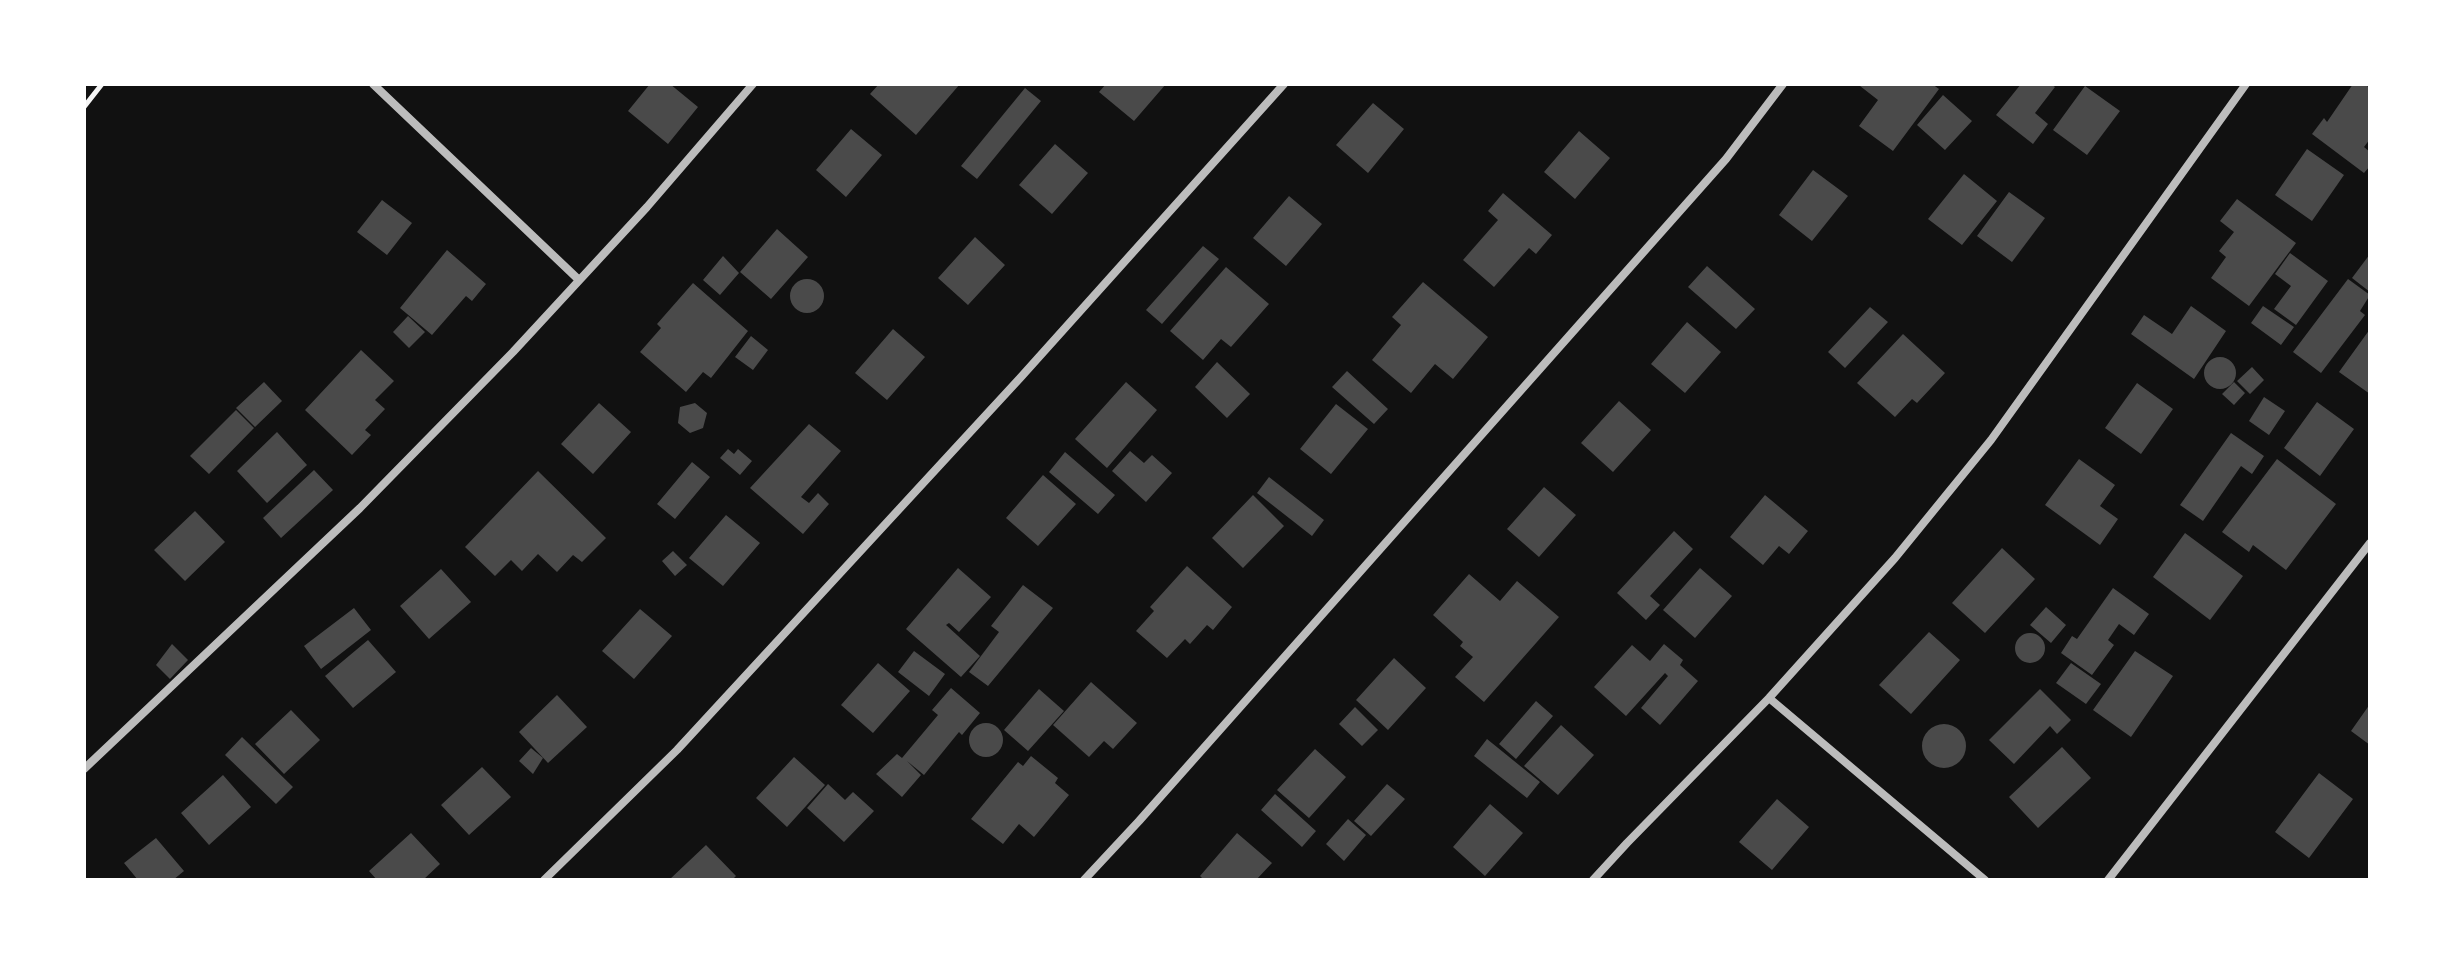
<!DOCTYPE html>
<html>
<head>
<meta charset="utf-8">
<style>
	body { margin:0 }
	#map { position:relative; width:2454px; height:964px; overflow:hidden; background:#111; font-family:"Work Sans",sans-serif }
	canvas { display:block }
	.frame { position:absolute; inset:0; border:86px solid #fff; pointer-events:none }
</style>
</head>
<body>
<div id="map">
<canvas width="2454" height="964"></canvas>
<div class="frame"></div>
</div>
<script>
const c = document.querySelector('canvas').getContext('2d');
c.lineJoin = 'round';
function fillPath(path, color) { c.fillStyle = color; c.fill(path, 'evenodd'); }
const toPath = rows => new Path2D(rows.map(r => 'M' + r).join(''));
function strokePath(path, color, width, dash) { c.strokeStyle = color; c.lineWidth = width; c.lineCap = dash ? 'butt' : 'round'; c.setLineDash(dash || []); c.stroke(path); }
fillPath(toPath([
	[650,84,670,84,698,107,668,144,628,111],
	[879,84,960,84,916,135,870,94],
	[1106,84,1166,84,1134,121,1099,92],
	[1862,84,1932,84,1939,89,1893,151,1859,126,1878,100,1860,86],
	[2021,84,2051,84,2055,87,2035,113,2048,124,2033,144,1996,115],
	[2353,84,2364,84,2370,88,2370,139,2364,147,2370,152,2370,166,2364,173,2312,134,2324,118,2327,122],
	[2085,86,2120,111,2087,155,2053,130],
	[1025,88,1041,101,977,179,961,166],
	[1943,95,1972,121,1945,150,1917,125],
	[1373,103,1404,129,1368,173,1336,145],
	[851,129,882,155,846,197,816,170],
	[1579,131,1610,158,1575,199,1544,172],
	[1055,144,1088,173,1052,214,1019,185],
	[2307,149,2344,175,2312,221,2275,195],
	[1813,170,1848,196,1812,241,1779,215],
	[1964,174,1997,201,1962,245,1928,219],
	[2009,192,2045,218,2012,262,1977,236],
	[1503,193,1552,235,1536,254,1529,248,1494,287,1463,260,1498,220,1488,211],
	[1289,196,1322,224,1286,266,1253,238],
	[2237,199,2296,243,2249,306,2211,278,2226,257,2219,251,2234,232,2220,221],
	[382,200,412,223,387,255,357,232],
	[777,229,808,257,771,299,740,272],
	[975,237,1005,265,968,305,938,278],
	[1203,246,1219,259,1162,324,1146,310],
	[447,250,486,284,472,301,466,296,432,335,400,308],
	[2290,253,2328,281,2296,325,2274,309,2291,286,2275,274],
	[2370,254,2370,292,2352,278],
	[723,256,739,273,720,295,703,280],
	[1707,266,1755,309,1736,329,1688,287],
	[1226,267,1269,304,1231,347,1221,339,1203,360,1170,331],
	[2348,279,2370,295,2360,311,2365,315,2321,373,2293,352],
	'790 296a17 17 0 1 1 34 0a17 17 0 1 1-34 0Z',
	[1423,282,1488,337,1453,379,1435,364,1411,393,1372,360,1401,325,1392,317],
	[693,283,748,331,711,378,703,372,686,392,640,352,661,328,657,324],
	[2191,306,2226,331,2194,379,2131,334,2144,315,2172,334],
	[2263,306,2294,327,2281,345,2251,323],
	[1870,307,1888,322,1845,368,1828,352],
	[408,316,425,332,409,348,393,332],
	[1687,322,1721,352,1685,393,1651,364],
	[893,329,925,357,887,400,855,373],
	[2370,329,2370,394,2339,372],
	[1903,334,1945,373,1917,403,1912,399,1895,417,1857,383],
	[751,336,768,350,753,370,735,357],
	[361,350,394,381,375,400,385,409,365,430,371,435,352,455,305,410],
	'2204 373a16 16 0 1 1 32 0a16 16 0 1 1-32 0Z',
	[1217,362,1250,394,1227,418,1195,387],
	[2252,367,2264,380,2250,394,2237,381],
	[1347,371,1388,409,1374,424,1332,387],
	[264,382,282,401,255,427,236,408],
	[1126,382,1157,410,1107,468,1075,439],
	[2234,382,2245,393,2234,405,2222,394],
	[2137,383,2173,409,2141,454,2105,428],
	[2264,397,2285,411,2269,435,2249,421],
	[1619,401,1651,430,1613,472,1581,443],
	[2317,402,2354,429,2320,476,2284,448],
	[599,403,631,432,593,474,561,444],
	[695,403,707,413,703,428,690,433,678,423,680,407],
	[1336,404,1368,429,1331,474,1300,449],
	[236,410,254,428,209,474,190,456],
	[809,424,841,451,801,497,809,503,818,493,829,504,803,534,750,488],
	[277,432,307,465,267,503,237,471],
	[2231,433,2264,456,2252,474,2241,466,2203,521,2180,505],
	[728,449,734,454,738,449,752,461,740,475,720,458],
	[1130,451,1144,463,1152,455,1172,473,1146,502,1112,471],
	[1065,452,1115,495,1098,514,1049,472],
	[2079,459,2115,485,2100,506,2118,519,2100,545,2045,505],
	[2277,459,2336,504,2286,570,2253,545,2249,552,2222,532],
	[692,462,710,477,675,519,657,504],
	[314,470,333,490,281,538,263,518],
	[538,471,606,538,582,562,573,555,557,572,538,554,522,571,511,560,495,576,465,547],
	[1043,475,1076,504,1038,546,1006,518],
	[1269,477,1324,520,1312,536,1257,493],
	[1544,487,1576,515,1539,557,1507,529],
	[1253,495,1284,526,1243,568,1212,538],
	[1765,495,1808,531,1789,554,1779,546,1763,565,1730,537],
	[195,511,225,542,185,581,154,550],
	[726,515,760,543,723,586,689,558],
	[1674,531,1693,549,1650,596,1660,605,1646,620,1617,593],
	[2185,533,2243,576,2210,620,2153,577],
	[2002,548,2035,579,1985,633,1952,603],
	[673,551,687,565,675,576,662,561],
	[1187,566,1232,607,1213,630,1207,625,1190,644,1185,639,1167,658,1136,631,1154,611,1150,607],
	[958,568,991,597,959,632,949,623,946,625,980,656,961,677,906,629],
	[1700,568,1732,596,1695,638,1663,610],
	[441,569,471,602,429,639,400,606],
	[1469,574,1500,601,1517,581,1559,617,1484,702,1455,677,1473,657,1460,646,1463,642,1433,615],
	[1023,585,1053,608,988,686,969,672,999,632,991,626],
	[2113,588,2149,614,2134,635,2119,624,2108,640,2114,645,2092,675,2061,653,2072,636,2077,639],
	[2046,607,2066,625,2051,643,2030,625],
	[354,608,371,630,321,669,304,646],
	[640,609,672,636,634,679,602,651],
	[1929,632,1960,660,1911,714,1879,685],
	'2015 648a15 15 0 1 1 30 0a15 15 0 1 1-30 0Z',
	[368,640,396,672,353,708,325,676],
	[172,644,188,660,170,679,156,665],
	[1664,644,1683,660,1680,665,1698,681,1660,725,1641,708,1668,676,1665,673,1626,716,1594,687,1632,645,1650,661],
	[914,651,945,674,929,696,898,672],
	[2135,651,2173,676,2131,737,2093,710],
	[1394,658,1426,688,1388,730,1356,700],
	[878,663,910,691,873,733,841,705],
	[2071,663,2101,684,2086,704,2056,683],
	[1091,682,1137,723,1113,749,1104,741,1089,757,1053,725],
	[951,688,980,713,962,735,959,732,924,775,907,761,921,775,902,797,876,774,897,754,902,758,938,715,932,710],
	[1039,689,1064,711,1028,751,1004,730],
	[2040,689,2071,720,2057,734,2050,726,2014,764,1989,740],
	[557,695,587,727,548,763,519,732],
	[1536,701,1553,716,1516,759,1499,744],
	[2370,704,2370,745,2351,731],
	[1355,707,1378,730,1362,746,1339,724],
	[291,710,320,740,284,774,255,744],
	'969 740a17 17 0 1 1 34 0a17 17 0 1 1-34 0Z',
	'1922 746a22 22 0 1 1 44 0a22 22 0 1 1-44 0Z',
	[1561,725,1594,755,1558,795,1524,766],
	[242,737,293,787,276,804,225,755],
	[1487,739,1540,782,1527,798,1474,756],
	[2062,747,2091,778,2038,828,2009,797],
	[531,748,543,758,533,774,519,761],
	[1315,749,1346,777,1309,818,1277,790],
	[1031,756,1058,778,1055,783,1069,795,1034,837,1019,824,1003,844,971,819,1018,762,1023,766],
	[794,757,825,785,787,827,756,798],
	[482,767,511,797,469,835,441,805],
	[2319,773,2353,799,2309,858,2275,832],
	[223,775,251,807,209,845,181,813],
	[828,784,845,800,853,792,874,811,844,842,807,808],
	[1387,784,1405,799,1371,836,1354,821],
	[1275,794,1316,831,1302,847,1261,810],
	[1777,799,1809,827,1772,870,1739,842],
	[1490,804,1523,833,1485,876,1453,847],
	[1348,819,1366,835,1344,861,1326,844],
	[411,833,440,864,423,880,377,880,369,871],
	[1237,833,1272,863,1256,880,1204,880,1200,876],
	[156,838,184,871,173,880,138,880,124,863],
	[706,845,736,876,732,880,669,880]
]), '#4a4a4a');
strokePath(toPath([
	[84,107,102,84]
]), '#f5f5f5', 5);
strokePath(toPath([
	[373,84,579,280],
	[1769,698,1985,880],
	[84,769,360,508,513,352,647,207,753,84],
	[544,880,677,750,1021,377,1284,84],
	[1084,880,1139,821,1726,159,1783,84],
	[1593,880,1627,843,1769,698,1895,558,1991,440,2246,84],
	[2108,880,2370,543]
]), '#bcbcbc', 8);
</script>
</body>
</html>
